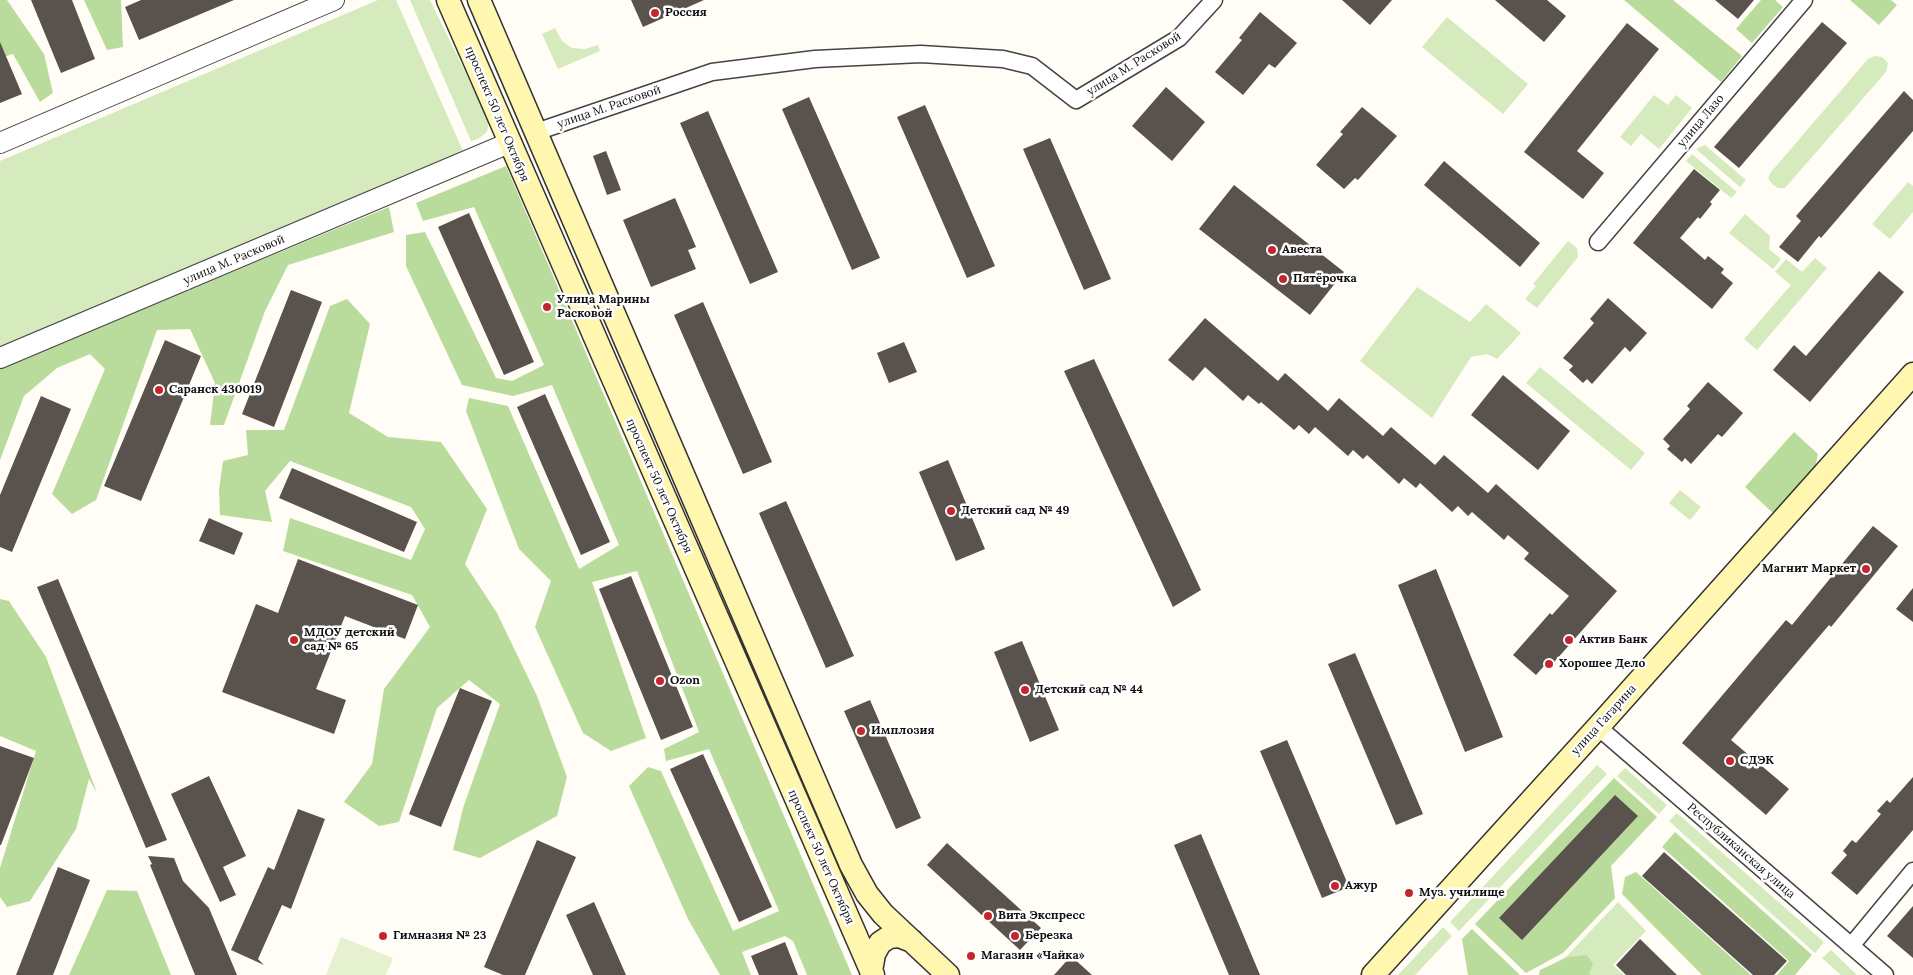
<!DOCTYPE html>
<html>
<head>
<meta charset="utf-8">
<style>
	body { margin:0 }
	canvas { display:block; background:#fffdf5 }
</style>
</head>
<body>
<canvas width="1913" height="975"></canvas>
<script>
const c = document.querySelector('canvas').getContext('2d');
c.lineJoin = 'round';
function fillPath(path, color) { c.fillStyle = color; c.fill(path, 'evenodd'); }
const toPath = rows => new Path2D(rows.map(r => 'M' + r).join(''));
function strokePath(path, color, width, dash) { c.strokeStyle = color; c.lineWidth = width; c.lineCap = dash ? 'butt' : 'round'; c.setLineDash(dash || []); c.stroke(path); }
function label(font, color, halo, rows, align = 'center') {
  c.font = font + ' Lora,serif'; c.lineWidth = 5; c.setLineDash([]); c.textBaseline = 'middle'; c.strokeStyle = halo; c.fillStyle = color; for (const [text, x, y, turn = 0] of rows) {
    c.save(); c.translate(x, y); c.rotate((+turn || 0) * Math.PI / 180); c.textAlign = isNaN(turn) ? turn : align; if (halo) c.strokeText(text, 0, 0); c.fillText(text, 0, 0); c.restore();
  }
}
fillPath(toPath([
	[378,0,396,0,463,151,0,349,0,161],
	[410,0,430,0,489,121,487,132,478,139,471,141],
	[1447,17,1528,84,1503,114,1422,47],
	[555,28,562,41,572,48,585,49,598,45,600,51,558,69,542,34],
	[1875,56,1882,57,1888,63,1886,72,1785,188,1778,188,1772,184,1768,178,1771,172,1868,59],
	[1654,95,1668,105,1676,95,1692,108,1659,149,1641,134,1631,146,1620,137],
	[1705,145,1746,180,1740,187,1696,149],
	[1692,154,1737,192,1731,198,1686,161],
	[1908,182,1913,186,1913,212,1890,239,1872,224],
	[1745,214,1770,236,1769,249,1781,259,1773,269,1729,233],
	[1568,241,1577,248,1578,257,1537,308,1525,299,1536,286,1533,284],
	[1815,258,1827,268,1757,350,1744,339,1791,285,1775,272,1786,259,1802,272],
	[1417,287,1470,322,1486,304,1521,333,1497,359,1487,354,1471,357,1432,418,1360,361],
	[1540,367,1645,453,1631,470,1526,383],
	[1680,490,1701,507,1690,520,1669,503],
	[1597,765,1607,774,1459,931,1450,922],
	[1625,768,1667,805,1659,814,1617,776],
	[1677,813,1824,942,1815,953,1669,821],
	[1618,902,1646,931,1613,965,1624,975,1545,975,1541,971,1567,956],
	[1443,927,1452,936,1415,975,1398,975],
	[1831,950,1856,974,1857,975,1841,975,1822,958]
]), '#d5ebbd');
fillPath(toPath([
	[0,0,7,0,44,54,53,93,40,102,13,54,0,58],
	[84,0,121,0,123,47,107,50],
	[1624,0,1673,0,1742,56,1721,82],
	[1761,0,1775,0,1783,7,1752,43,1736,29],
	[1850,0,1891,0,1897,5,1879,25],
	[506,166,852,975,807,975,793,941,785,936,742,952,751,975,720,975,688,919,629,786,648,767,661,771,733,931,779,911,709,749,666,761,664,749,699,732,637,571,592,582,646,738,611,751,583,733,535,627,551,581,519,549,466,411,469,398,508,406,579,569,619,545,552,385,513,396,462,385,406,266,406,235,425,232,496,378,512,381,544,365,474,207,423,221,416,203],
	[389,207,394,232,288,265,265,311,224,425,210,425,215,383,190,329,157,330,96,500,72,514,52,494,105,369,90,354,57,368,24,396,0,460,0,368],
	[347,299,370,324,349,413,388,437,441,442,487,509,465,564,497,613,537,696,567,777,557,816,480,858,453,850,463,808,500,704,469,680,437,708,399,822,379,826,344,802,372,764,384,689,430,627,412,595,283,551,290,518,411,560,425,529,411,507,290,461,265,491,272,522,220,515,219,490,223,461,248,455,246,430,284,430,330,306],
	[1794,432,1818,454,1815,469,1774,514,1745,487],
	[0,599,9,601,46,657,97,793,89,779,76,829,30,901,7,907,0,897,0,868,36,751,0,736],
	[1614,778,1657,817,1611,866,1615,898,1563,953,1526,973,1475,924],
	[1675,832,1812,955,1795,975,1777,975,1789,961,1662,847],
	[1636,872,1751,975,1702,975,1622,894,1625,877],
	[107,890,137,891,171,975,69,975],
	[1472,929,1520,975,1468,975,1462,939],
	[1587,955,1593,964,1589,974,1592,975,1539,975,1540,970,1568,957]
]), '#b9dc9c');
fillPath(toPath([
	[341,937,393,958,386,975,326,975]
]), '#e6f2cf');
fillPath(toPath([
	[31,0,72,0,95,59,61,73],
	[141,0,234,0,139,40,125,7],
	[631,0,704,0,643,27],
	[1342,0,1392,0,1370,25],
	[1495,0,1547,0,1566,16,1544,42],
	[1715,0,1754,0,1738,19],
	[1260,12,1297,43,1275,68,1269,64,1243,95,1215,72,1242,40,1239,38],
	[1822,22,1847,43,1739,168,1714,147],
	[1627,23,1659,49,1577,151,1604,173,1583,199,1524,152],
	[0,42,22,94,0,103],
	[1166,87,1205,122,1172,161,1132,126],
	[1904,91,1913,100,1913,131,1821,238,1819,236,1798,262,1779,247,1801,221,1796,216],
	[809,97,880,258,852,270,782,109],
	[925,105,995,266,967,278,897,117],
	[1362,107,1397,136,1358,180,1355,178,1344,189,1316,165,1343,134,1340,132],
	[708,111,778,272,750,284,680,123],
	[1050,138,1111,279,1084,290,1023,149],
	[606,151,621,190,607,195,593,156],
	[1444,161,1540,243,1520,267,1424,185],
	[1694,169,1720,190,1710,202,1712,204,1700,219,1698,217,1680,238,1705,260,1708,256,1724,269,1721,273,1733,283,1712,309,1633,243],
	[1234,185,1344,272,1310,315,1199,229],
	[675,198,696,247,688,250,696,269,651,287,623,220],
	[469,213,534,362,504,375,438,227],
	[1879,271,1904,292,1810,402,1773,370,1794,345,1806,356],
	[291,290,322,302,274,427,242,414],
	[1608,298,1647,333,1630,352,1625,347,1592,384,1587,379,1583,383,1569,370,1573,366,1563,358,1594,323,1590,319],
	[703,302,772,462,743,474,674,315],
	[1205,318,1278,381,1285,373,1328,411,1339,398,1383,436,1391,427,1435,465,1444,455,1488,493,1496,484,1617,591,1548,669,1544,666,1536,675,1513,655,1550,613,1552,615,1569,596,1524,559,1529,553,1508,535,1504,540,1472,512,1468,516,1458,506,1452,512,1420,483,1416,488,1404,478,1399,484,1367,455,1363,459,1353,450,1348,456,1315,427,1309,434,1299,425,1294,430,1261,402,1259,404,1248,395,1243,401,1205,367,1193,381,1168,360],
	[165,340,201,356,141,501,104,486],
	[904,342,917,372,889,383,877,353],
	[1094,359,1201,590,1173,607,1064,371],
	[1503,375,1570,431,1538,470,1471,415],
	[1708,382,1743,413,1722,437,1718,434,1691,464,1685,458,1682,462,1667,449,1670,446,1663,439,1690,409,1687,406],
	[545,394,610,542,581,555,517,407],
	[41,396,71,409,12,552,0,547,0,495],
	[948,460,985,549,956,561,919,472],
	[292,468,417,522,404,552,279,498],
	[786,501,854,656,826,668,759,513],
	[209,518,243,533,234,555,199,541],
	[1873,526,1898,546,1831,627,1829,625,1731,740,1789,789,1766,815,1682,743,1786,620,1792,625],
	[298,559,418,605,405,639,345,616,316,689,346,700,334,734,222,692,256,604,278,613],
	[1436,569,1503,737,1465,752,1398,585],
	[631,576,693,727,661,740,599,589],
	[58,579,167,840,146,848,37,587],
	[1913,588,1913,622,1896,609],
	[1022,641,1059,730,1030,742,994,652],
	[1355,653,1423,814,1396,825,1328,664],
	[460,688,492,701,441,827,409,814],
	[870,700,921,818,896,829,844,711],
	[1287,740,1349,887,1322,898,1260,751],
	[0,746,34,758,1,845,0,845],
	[703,754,772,907,739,922,670,769],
	[209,776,246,856,223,867,236,895,220,902,171,794],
	[1913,777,1913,830,1857,895,1831,873,1847,855,1843,851,1852,840,1856,843,1881,814,1877,811,1887,800,1890,803],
	[1615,795,1638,816,1522,940,1499,918],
	[298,809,325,819,291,909,282,905,258,959,264,965,231,950,268,867,274,870],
	[1201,834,1260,975,1229,975,1174,845],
	[537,840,576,857,525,975,503,975,484,967],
	[947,843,1041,928,1020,950,927,865],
	[1664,852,1787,961,1774,975,1753,975,1642,876],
	[148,856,174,858,183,881,209,908,237,975,195,975,150,865,152,864],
	[58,867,90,880,53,975,16,975],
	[594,902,626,975,593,975,566,915],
	[1913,906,1913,958,1887,936],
	[1640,939,1677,975,1626,975,1616,965],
	[785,942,798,975,759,975,751,956],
	[1071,956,1092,975,1054,975]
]), '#5a524d');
const minor = toPath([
	[536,132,712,72,815,59,921,54,1003,59,1032,66,1076,100,1179,38,1214,0],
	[1598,242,1804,0],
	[1598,727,1885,975],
	[1851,946,1913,871]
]);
const tertiary = toPath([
	[0,143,334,0],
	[0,358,509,143]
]);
const secondary = toPath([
	[448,0,873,975],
	[479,0,851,865,867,894,883,914,948,975],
	[871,971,874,954,880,943,889,937,899,936,912,941],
	[1373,975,1598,727,1913,374]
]);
strokePath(minor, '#444', 19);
strokePath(tertiary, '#444', 22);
strokePath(secondary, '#333', 25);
strokePath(minor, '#fff', 16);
strokePath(tertiary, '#fff', 20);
strokePath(secondary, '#fff6b0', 22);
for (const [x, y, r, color] of [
	[655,13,5,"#c4262e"],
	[1272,250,5,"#c4262e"],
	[1283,279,5,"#c4262e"],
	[547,307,5,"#c4262e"],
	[159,390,5,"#c4262e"],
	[951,511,5,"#c4262e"],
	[1866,569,5,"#c4262e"],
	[294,640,5,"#c4262e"],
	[1569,640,5,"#c4262e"],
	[1549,664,5,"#c4262e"],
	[660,681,5,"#c4262e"],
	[1025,690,5,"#c4262e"],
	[861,731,5,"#c4262e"],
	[1730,761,5,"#c4262e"],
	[1335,886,5,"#c4262e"],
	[1409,893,5,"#c4262e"],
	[988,916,5,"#c4262e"],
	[383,936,5,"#c4262e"],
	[1015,936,5,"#c4262e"],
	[971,956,5,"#c4262e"]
]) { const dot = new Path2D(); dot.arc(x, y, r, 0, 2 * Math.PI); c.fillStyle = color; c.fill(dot); strokePath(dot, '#fff', 2); }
label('bold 12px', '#111', '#fff', [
	["Россия",665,13],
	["Авеста",1282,250],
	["Пятёрочка",1293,279],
	["Улица Марины",557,300],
	["Расковой",557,314],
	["Саранск 430019",169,390],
	["Детский сад № 49",961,511],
	["Магнит Маркет",1856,569,"right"],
	["МДОУ детский",304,633],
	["сад № 65",304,647],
	["Актив Банк",1579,640],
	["Хорошее Дело",1559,664],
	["Ozon",670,681],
	["Детский сад № 44",1035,690],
	["Имплозия",871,731],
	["СДЭК",1740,761],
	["Ажур",1345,886],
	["Муз. училище",1419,893],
	["Вита Экспресс",998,916],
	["Гимназия № 23",393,936],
	["Березка",1025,936],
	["Магазин «Чайка»",981,956]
], 'left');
label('12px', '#111', '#fff', [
	["улица М. Расковой",1134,64,-32],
	["улица М. Расковой",609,107,-19],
	["проспект 50 лет Октября",497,114,67],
	["улица Лазо",1701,121,-50],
	["улица М. Расковой",234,260,-23],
	["проспект 50 лет Октября",659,486,66],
	["улица Гагарина",1604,720,-48],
	["Республиканская улица",1741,851,41],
	["проспект 50 лет Октября",821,857,66]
]);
</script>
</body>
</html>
